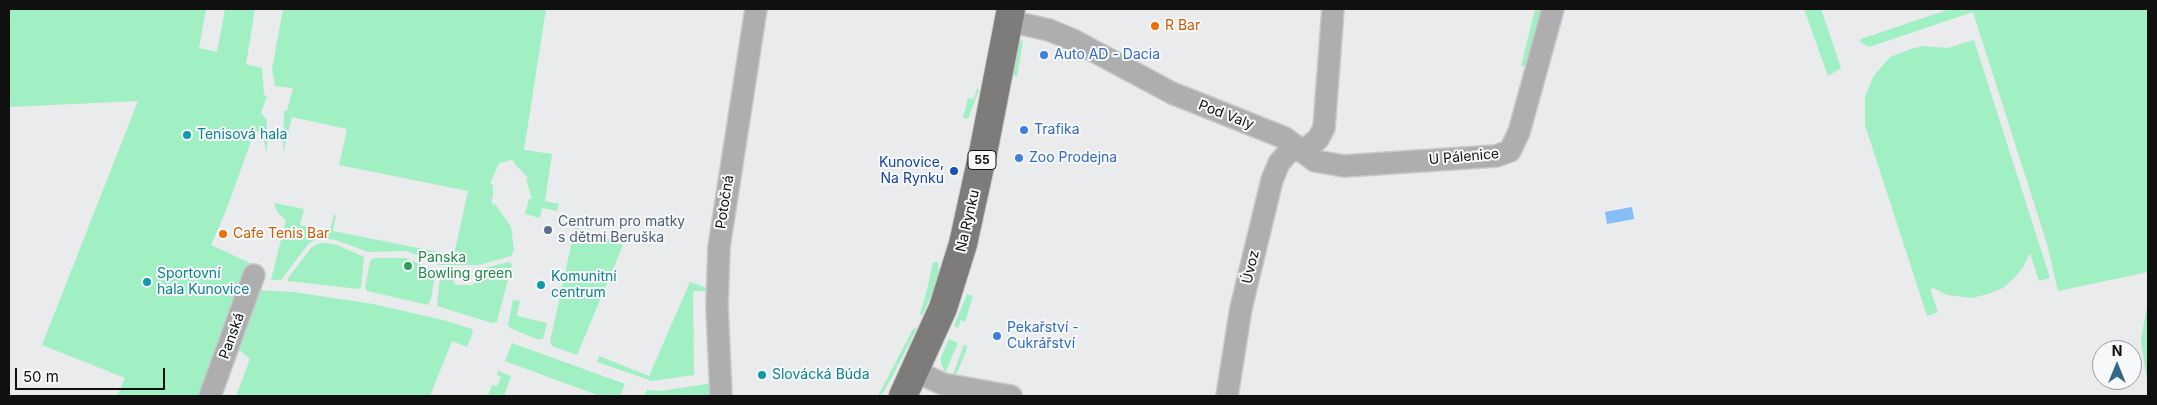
<!DOCTYPE html>
<html>
<head>
<meta charset="utf-8">
<style>
	body { margin:0 }
	#map { position:relative; width:2157px; height:405px; overflow:hidden; background:#e9ebec; font-family:Inter,sans-serif }
	canvas { display:block }
	.frame { position:absolute; inset:0; border:10px solid #101011; pointer-events:none }
	.north { position:absolute; left:2092px; top:340px; width:50px; height:50px; box-sizing:border-box; background:#f6f8f9; border:1px solid #9a9b9c; border-radius:50%; rotate:0deg; font-size:14px; font-weight:700; line-height:20px; text-align:center; color:#101011 }
	.north::after { content:''; display:block; margin:auto; width:18px; height:22px; background:#356a86; clip-path:polygon(50% 0,100% 100%,50% 72%,0 100%) }
	.scale { position:absolute; left:15px; top:368px; width:150px; height:22px; box-sizing:border-box; border:2px solid #101011; border-top:0; padding-left:6px; font-size:15px; line-height:18px; white-space:nowrap; color:#101011; -webkit-text-stroke:4px #f6f8f9; paint-order:stroke }
</style>
</head>
<body>
<div id="map">
<canvas width="2157" height="405"></canvas>
<div class="frame"></div>
<div class="north">N</div>
<div class="scale">50 m</div>
</div>
<script>
const c = document.querySelector('canvas').getContext('2d');
c.lineJoin = 'round';
function fillPath(path, color) { c.fillStyle = color; c.fill(path, 'evenodd'); }
const toPath = rows => new Path2D(rows.map(r => 'M' + r).join(''));
function strokePath(path, color, width, dash) { c.strokeStyle = color; c.lineWidth = width; c.lineCap = dash ? 'butt' : 'round'; c.setLineDash(dash || []); c.stroke(path); }
function label(font, color, halo, rows, align = 'center') {
  c.font = font + ' Inter,sans-serif'; c.lineWidth = 4; c.setLineDash([]); c.textBaseline = 'middle'; c.strokeStyle = halo; c.fillStyle = color; for (const [text, x, y, turn = 0] of rows) {
    c.save(); c.translate(x, y); c.rotate((+turn || 0) * Math.PI / 180); c.textAlign = isNaN(turn) ? turn : align; if (halo) c.strokeText(text, 0, 0); c.fillText(text, 0, 0); c.restore();
  }
}
fillPath(toPath([
	[9,9,206,9,199,48,217,52,225,9,255,9,246,64,262,68,264,95,267,96,261,113,266,119,267,126,267,153,262,134,255,130,227,208,211,245,250,263,249,269,200,396,117,396,125,378,42,345,138,101,9,107],
	[283,9,546,9,524,150,552,154,545,201,559,204,557,211,542,208,540,218,525,214,529,199,532,199,526,179,528,178,514,163,514,161,509,159,509,161,499,163,490,184,493,185,493,199,491,199,493,205,495,204,511,227,514,250,511,256,479,265,439,265,407,251,368,252,336,240,319,238,309,243,281,280,271,280,286,220,277,212,274,203,304,209,300,225,330,231,334,215,336,215,333,231,454,255,468,191,339,165,347,129,292,117,283,153,284,111,287,111,293,88,275,86,272,69],
	[1535,9,1541,9,1526,66,1521,66],
	[1804,9,1821,9,1841,68,1828,76],
	[1950,9,2148,9,2148,272,2058,291,2047,244,1973,12,1869,47,1860,42,1861,39],
	[1022,40,1023,40,1017,77,1011,73,1019,43],
	[1974,40,2050,278,2039,281,2030,253,2023,268,2014,278,2003,288,1988,294,1972,298,1947,295,1933,288,1930,289,1938,312,1927,316,1865,125,1865,97,1873,77,1890,57,1911,49,1923,46,1948,48],
	[977,88,979,90,968,119,963,118,968,98,974,99],
	[575,227,623,245,577,355,552,346,550,342],
	[325,243,337,245,364,257,361,287,359,289,288,281,288,278,311,248,317,244],
	[374,258,406,258,433,270,435,274,431,299,428,305,367,291,365,288,370,261],
	[509,262,512,264,497,322,492,323,437,306,440,277,443,271,453,271,453,281,456,285,472,285,476,282,476,270],
	[933,262,938,262,939,278,922,316,920,313,927,290],
	[690,282,707,288,708,291,693,291,694,375,652,381,597,362,599,356,649,376],
	[257,290,293,292,373,304,447,321,472,329,473,332,467,347,452,341,430,396,236,396,250,359,238,349],
	[967,294,973,296,965,322,961,320,958,328,954,326],
	[513,300,520,301,517,316,547,323,543,339,536,339,510,328,508,324],
	[2148,300,2148,389,2141,340],
	[917,328,892,377,881,396,878,396,913,329],
	[949,339,958,343,945,373,941,363,941,357],
	[512,343,625,384,620,396,600,396,505,361],
	[964,345,967,346,966,351,955,378,952,377],
	[498,371,511,376,504,396,488,396,492,385,497,386,501,377,497,375],
	[713,383,712,394,709,396,644,396,647,390,661,391]
]), '#a1f0c3');
fillPath(toPath([
	[1632,207,1634,219,1607,224,1605,212]
]), '#85bdf6');
const minor = toPath([
	[1009,21,1049,30,1073,40,1172,93,1285,138,1315,161,1344,166,1496,156,1510,151,1519,132,1553,9],
	[1302,152,1318,139,1324,128,1333,9],
	[915,371,943,384,1011,396],
	[210,396,254,275],
	[721,396,717,306,719,247,756,9],
	[1227,396,1241,308,1272,180,1279,163,1295,145]
]);
const primary = toPath([
	[903,396,943,308,963,244,984,148,1011,9]
]);
strokePath(minor, '#c6c8c9', 24);
strokePath(primary, '#c6c8c9', 30);
strokePath(minor, '#afaeae', 21);
strokePath(primary, '#7d7c7b', 28);
for (const [x, y, r, color] of [
	[1155,26,5,"#e8710a"],
	[1044,55,5,"#3f7fe0"],
	[1024,130,5,"#3f7fe0"],
	[187,135,5,"#0f9aa8"],
	[1019,158,5,"#3f7fe0"],
	[954,171,5,"#1a4fb4"],
	[548,230,5,"#5c6f8a"],
	[223,234,5,"#e8710a"],
	[408,266,5,"#2e9e5b"],
	[147,282,5,"#0f9aa8"],
	[541,285,5,"#0f9aa8"],
	[997,336,5,"#3f7fe0"],
	[762,375,5,"#0f9aa8"]
]) { const dot = new Path2D(); dot.arc(x, y, r, 0, 2 * Math.PI); c.fillStyle = color; c.fill(dot); strokePath(dot, '#f6f8f9', 2); }
for (const [x, y, w] of [
	[982,160,28]
]) { const box = new Path2D(); box.roundRect(x - w / 2, y - 9.5, w, 19, 4); c.fillStyle = '#f6f8f9'; c.fill(box); strokePath(box, '#101011', 1); }
label('bold 12px', '#101011', null, [
	["55",982,160]
]);
label('14px', '#c56008', '#f6f8f9', [
	["R Bar",1165,26],
	["Cafe Tenis Bar",233,234]
], 'left');
label('14px', '#366cbe', '#f6f8f9', [
	["Auto AD - Dacia",1054,55],
	["Trafika",1034,130],
	["Zoo Prodejna",1029,158],
	["Pekařství -",1007,328],
	["Cukrářství",1007,344]
], 'left');
label('14px', '#101011', '#f6f8f9', [
	["Pod Valy",1226,115,21],
	["U Pálenice",1464,157,-5],
	["Potočná",725,202,-81],
	["Na Rynku",968,221,-77],
	["Úvoz",1251,267,-77],
	["Panská",232,336,-70]
]);
label('14px', '#0d838f', '#f6f8f9', [
	["Tenisová hala",197,135],
	["Sportovní",157,274],
	["hala Kunovice",157,290],
	["Komunitní",551,277],
	["centrum",551,293],
	["Slovácká Búda",772,375]
], 'left');
label('14px', '#164399', '#f6f8f9', [
	["Kunovice,",944,163],
	["Na Rynku",944,179]
], 'right');
label('14px', '#4e5e75', '#f6f8f9', [
	["Centrum pro matky",558,222],
	["s dětmi Beruška",558,238]
], 'left');
label('14px', '#27864d', '#f6f8f9', [
	["Panska",418,258],
	["Bowling green",418,274]
], 'left');
</script>
</body>
</html>
